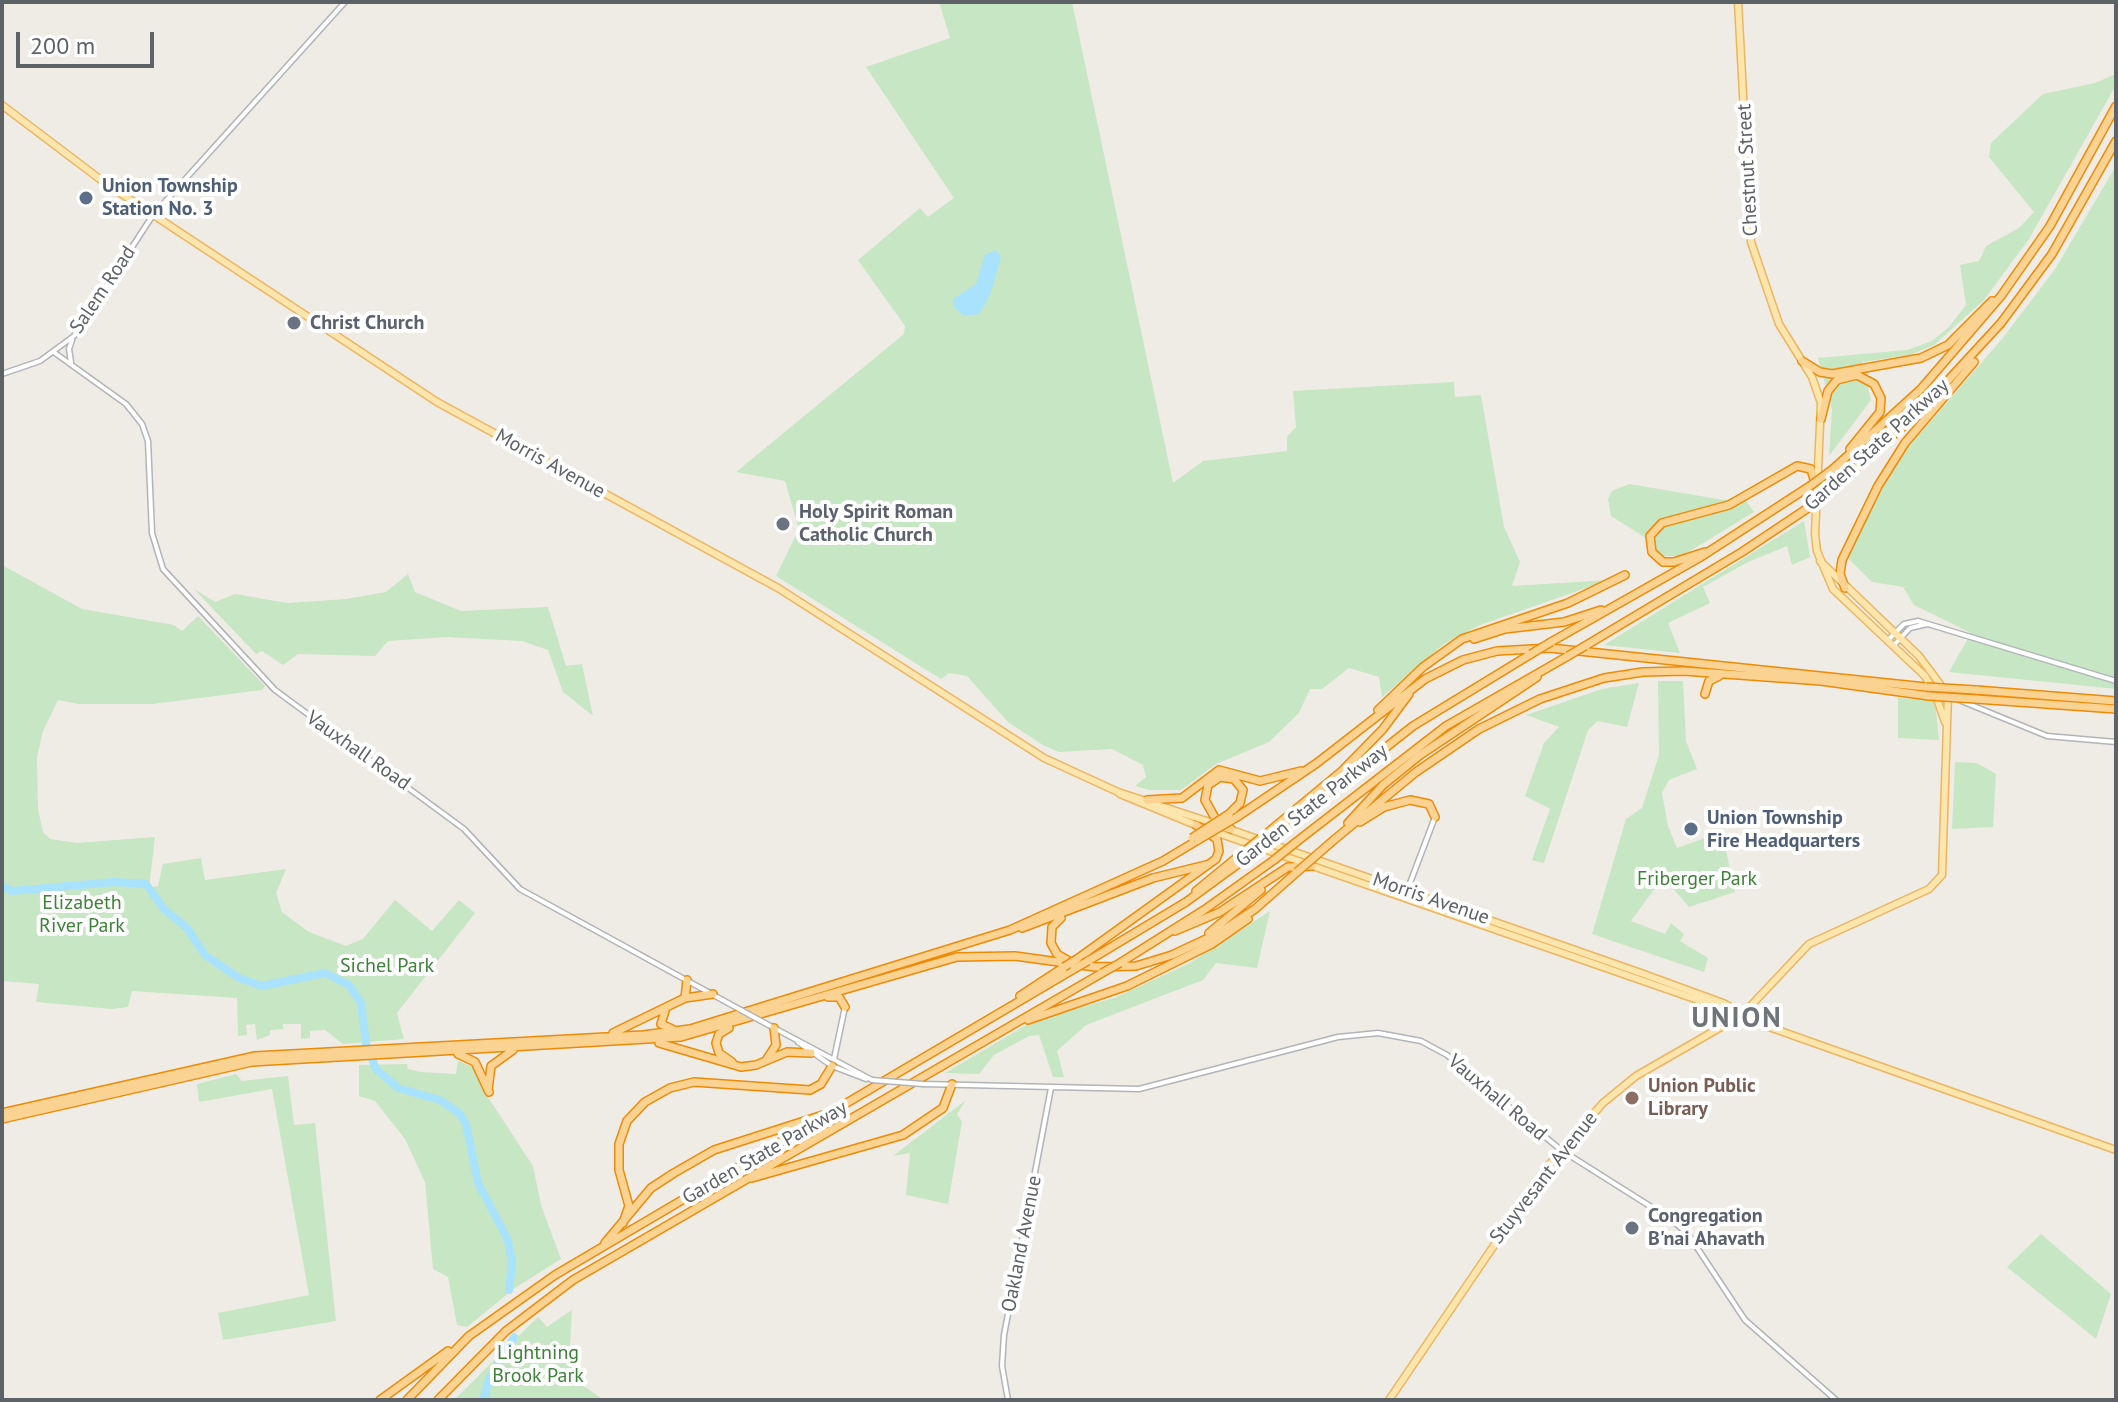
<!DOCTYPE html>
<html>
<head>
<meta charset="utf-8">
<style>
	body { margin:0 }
	#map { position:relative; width:2118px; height:1402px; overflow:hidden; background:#efece6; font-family:"PT Sans",sans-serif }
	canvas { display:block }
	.frame { position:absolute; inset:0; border:4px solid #5d6266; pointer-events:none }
	.scale { position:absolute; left:16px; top:32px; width:138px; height:36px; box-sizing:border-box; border:4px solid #5d6266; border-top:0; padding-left:10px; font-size:24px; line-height:28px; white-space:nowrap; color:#5d6266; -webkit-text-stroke:6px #fff; paint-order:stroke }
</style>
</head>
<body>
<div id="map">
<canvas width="2118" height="1402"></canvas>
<div class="frame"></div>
<div class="scale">200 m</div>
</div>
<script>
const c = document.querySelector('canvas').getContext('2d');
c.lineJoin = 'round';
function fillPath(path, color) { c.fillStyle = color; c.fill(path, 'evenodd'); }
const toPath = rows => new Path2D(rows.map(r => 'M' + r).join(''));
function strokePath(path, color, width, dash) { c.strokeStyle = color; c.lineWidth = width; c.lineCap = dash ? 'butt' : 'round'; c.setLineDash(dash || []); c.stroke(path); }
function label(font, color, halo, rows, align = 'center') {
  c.font = font + ' "PT Sans",sans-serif'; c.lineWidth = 8; c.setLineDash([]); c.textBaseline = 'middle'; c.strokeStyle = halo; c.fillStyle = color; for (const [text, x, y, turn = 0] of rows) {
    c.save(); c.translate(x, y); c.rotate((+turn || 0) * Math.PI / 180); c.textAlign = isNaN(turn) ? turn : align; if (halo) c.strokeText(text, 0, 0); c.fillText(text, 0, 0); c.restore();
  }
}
fillPath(toPath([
	[939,2,1072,2,1173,483,1203,461,1287,451,1287,437,1296,427,1293,391,1454,382,1455,397,1481,395,1504,527,1520,562,1512,586,1609,580,1480,625,1444,644,1382,697,1379,677,1349,668,1322,689,1310,689,1299,713,1269,742,1216,764,1181,790,1149,790,1135,786,1146,777,1143,765,1112,749,1059,752,1043,745,1008,722,967,676,949,673,941,679,776,576,799,529,785,481,736,472,904,334,905,326,858,260,920,208,928,217,954,198,866,67,950,38],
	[2116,74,2116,85,2029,239,1984,300,1934,345,1910,355,1862,362,1871,400,1829,456,1832,409,1818,358,1907,350,1932,341,1949,327,1966,305,1960,265,1979,261,1986,246,2019,228,2034,212,1989,157,1991,143,2043,94,2095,83],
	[2116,166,2116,689,1949,672,1971,633,1914,605,1903,587,1872,582,1847,557,1897,460,2002,339,2055,269],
	[1629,484,1724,500,1744,498,1754,512,1682,556,1663,556,1646,538,1611,516,1608,499,1612,491],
	[1804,521,1810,557,1792,565,1787,546,1748,562,1703,587,1710,603,1668,623,1680,653,1604,645],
	[2,565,82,609,174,625,182,631,198,616,265,686,262,690,153,704,79,704,58,700,43,731,37,757,38,809,43,832,50,839,77,843,155,837,149,888,158,886,163,864,201,858,205,880,286,869,276,893,282,912,309,932,346,946,363,939,395,900,432,931,459,900,475,913,397,1013,404,1039,343,1044,325,1030,310,1031,310,1038,301,1039,301,1024,283,1024,283,1029,270,1030,270,1035,257,1040,255,1024,246,1025,247,1035,238,1036,237,998,132,991,128,1007,112,1009,36,1002,39,984,2,981],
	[408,574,415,592,461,611,548,607,566,666,582,664,593,716,563,692,548,650,522,641,446,637,388,641,375,656,298,654,283,665,262,651,256,654,194,589,215,602,235,594,287,603,346,599,386,592],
	[1658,681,1683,681,1686,741,1697,769,1669,780,1662,793,1668,826,1677,848,1722,832,1735,892,1689,907,1663,877,1631,921,1665,934,1671,923,1684,934,1680,941,1708,958,1704,972,1592,934,1626,819,1642,808,1659,755],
	[1639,683,1627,727,1598,721,1588,730,1544,863,1532,860,1550,809,1525,796,1544,743,1559,727,1526,715,1602,689],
	[1898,698,1935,700,1939,740,1898,738],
	[1955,762,1977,763,1996,774,1993,827,1952,829],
	[1270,911,1257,968,1216,963,1203,980,1086,1025,1057,1051,1064,1077,1053,1077,1039,1035,1029,1036,994,1055,979,1074,945,1073,1035,1020,1114,998,1190,963],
	[458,1061,475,1068,482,1088,533,1166,541,1205,561,1259,515,1288,467,1327,457,1325,448,1277,433,1269,425,1182,405,1139,375,1101,359,1096,359,1065,407,1064,408,1069,421,1072,456,1074],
	[236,1074,242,1081,288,1076,294,1125,315,1123,336,1321,223,1340,218,1313,309,1295,272,1089,199,1102,197,1084],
	[966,1100,957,1114,962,1122,948,1204,906,1195,910,1153,893,1156],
	[2041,1234,2111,1294,2096,1339,2007,1267],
	[572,1310,570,1347,578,1382,604,1400,454,1400,538,1317,547,1327]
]), '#c7e6c3');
fillPath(toPath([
	[996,250,1001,257,990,295,979,314,964,316,953,306,953,299,976,284,985,255]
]), '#a9e2fc');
strokePath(toPath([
	[487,1386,490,1400]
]), '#a9e2fc', 2);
strokePath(toPath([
	[2,886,12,891,114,882,146,884,164,909,187,928,205,955,239,978,262,986,325,973,349,985,361,1003,366,1044,376,1069,398,1088,440,1100,459,1113,466,1124,478,1183,508,1240,512,1262,509,1290],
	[483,1400,489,1379,514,1337]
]), '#a9e2fc', 8);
const minor = toPath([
	[55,353,126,404,142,424,148,441,152,533,163,569,275,690,464,829,520,889,739,1009],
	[71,362,69,349,72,340],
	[2,374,40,361,74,336,153,215,345,2],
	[1888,640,1904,624,1918,621,2116,681],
	[1894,645,1910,628,1927,624],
	[1959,700,2047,736,2116,742],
	[1407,891,1435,817],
	[761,1021,872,1080],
	[798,1042,832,1066,866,1079],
	[834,1059,845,1007],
	[923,1084,1139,1089,1338,1037,1378,1033,1421,1041,1447,1055,1561,1150,1672,1220,1688,1234,1745,1320,1836,1400],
	[1008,1400,1002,1366,1004,1335,1051,1088]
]);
const major = toPath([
	[1738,2,1751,242,1779,324,1812,377,1821,403,1815,534,1817,551,1833,589,1925,676,1935,693,1945,722],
	[2,105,105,183,437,402,778,588,1044,758,1118,792,1216,824],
	[1120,794,1198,826],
	[1226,828,1641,973,1723,1003,1769,1027,2116,1150],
	[1212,831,1738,1014],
	[1389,1400,1548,1166,1603,1103,1636,1076,1742,1015,1809,944,1929,889,1942,875,1948,695,1919,656,1820,561]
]);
const highway = toPath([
	[1802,361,1820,372,1832,374,1921,358,1948,345,1992,301],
	[1821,419,1828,391,1837,380,1857,375,1874,384,1881,398,1880,412,1850,449],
	[1833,469,1921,389,2001,296,2050,226,2116,106],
	[1825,495,1918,413,2001,323,2052,254,2116,141],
	[1705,552,1674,562,1663,562,1652,552,1650,536,1662,523,1729,505,1797,466,1811,469,1817,490],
	[1845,588,1840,574,1842,560,1878,486,1905,443,1974,362],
	[1474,639,1505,629,1564,622,1601,610],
	[1551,642,1699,558,1810,486],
	[1585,646,1742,552,1808,508],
	[1976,690,2116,701],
	[1705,694,1709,681,1719,676],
	[1976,699,2116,709],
	[1378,710,1423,667,1462,639,1568,603,1625,575],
	[1147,800,1182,798,1219,770,1260,781,1301,771],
	[1229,814,1240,803,1243,790,1234,779,1220,777,1208,785,1205,800,1215,818,1231,829],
	[1237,817,1317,763,1425,679,1463,660,1497,651,1550,648,1926,687],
	[1360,822,1384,807,1410,800,1429,804,1435,817],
	[1348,823,1383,785,1420,755,1537,677],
	[1266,834,1342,771,1383,729,1409,694],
	[1274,836,1413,726,1531,654],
	[1335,839,1416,772,1479,729,1540,699,1604,678,1643,672,1684,671,1821,681,1929,696],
	[1295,843,1446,726,1568,656],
	[1196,891,1246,850],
	[1061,918,1052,927,1051,943,1057,954,1069,961],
	[1022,928,1153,878,1206,865],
	[1175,931,1220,912,1288,867,1312,866],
	[1209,933,1261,890],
	[1077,959,1216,859,1219,851,1217,839,1196,825],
	[1088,961,1186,902,1253,853],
	[1120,963,1204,910,1274,860],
	[1020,996,1064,967],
	[828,997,839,997,845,1007],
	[685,998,687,980],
	[665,1011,661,1024,672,1029],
	[1028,1020,1127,986,1212,944,1248,919],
	[729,1028,719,1034,716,1043,719,1053,732,1062],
	[613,1033,685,998,713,994],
	[659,1043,741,1067,756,1065,787,1052,811,1053],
	[458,1054,475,1062,489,1092],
	[767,1059,776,1045,774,1028],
	[488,1090,491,1066,513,1050],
	[2,1113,255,1056,643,1035,690,1029,1010,930,1163,861,1198,840],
	[2,1119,252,1062,681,1037,957,957,1015,956,1095,967,1136,966,1172,955,1219,933,1255,909,1297,872],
	[752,1178,903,1135,943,1108,952,1084],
	[623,1223,629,1206,619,1170,619,1144,627,1121,645,1102,670,1088,694,1082,810,1090,821,1084,832,1066],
	[605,1243,651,1188,674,1173,714,1150,823,1115],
	[380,1400,448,1351],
	[407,1400,469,1336,555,1275,1074,969],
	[438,1400,506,1331,573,1280,1102,973]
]);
strokePath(minor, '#b1b4b8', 7);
strokePath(major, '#edb561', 9);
strokePath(highway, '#ee8a07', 10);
strokePath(minor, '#fff', 4);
strokePath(major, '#fde6ad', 6);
strokePath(highway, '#fad392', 7);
const minorBridge = toPath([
	[739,1009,761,1021],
	[872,1080,923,1084]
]);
const highwayBridge = toPath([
	[1810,486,1833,469],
	[1808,508,1825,495],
	[1531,654,1551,642],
	[1568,656,1585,646],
	[1926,687,1976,690],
	[1929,696,1976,699],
	[1192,838,1229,814],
	[1198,840,1237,817],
	[1246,850,1266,834],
	[1253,853,1274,836],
	[1274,860,1295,843],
	[1297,872,1335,839],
	[1064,967,1077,959],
	[1074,969,1088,961],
	[1102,973,1120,963]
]);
strokePath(minorBridge, '#b1b4b8', 7, []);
strokePath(highwayBridge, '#ee8a07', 10, []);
strokePath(minorBridge, '#fff', 4);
strokePath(highwayBridge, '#fad392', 7);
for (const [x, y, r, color] of [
	[86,198,8,"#5c6f8a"],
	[294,323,8,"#6b7280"],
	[783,524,8,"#6b7280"],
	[1691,829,8,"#5c6f8a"],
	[1632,1098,8,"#8d6e63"],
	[1632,1228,8,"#6b7280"]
]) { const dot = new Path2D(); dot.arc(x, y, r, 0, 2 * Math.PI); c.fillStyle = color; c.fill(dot); strokePath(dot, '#fff', 3); }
label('20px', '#5d6266', '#fff', [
	["Chestnut Street",1748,170,-93],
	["Salem Road",103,290,-56],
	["Garden State Parkway",1877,445,-42],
	["Morris Avenue",550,464,29],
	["Vauxhall Road",358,751,35],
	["Garden State Parkway",1312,806,-38],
	["Morris Avenue",1431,899,19],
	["Vauxhall Road",1497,1098,40],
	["Garden State Parkway",765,1153,-30],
	["Stuyvesant Avenue",1544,1178,-52],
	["Oakland Avenue",1022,1244,-79]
]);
label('bold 20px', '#4e5e75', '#fff', [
	["Union Township",102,186],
	["Station No. 3",102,209],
	["Union Township",1707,818],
	["Fire Headquarters",1707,841]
], 'left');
label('bold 20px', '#5b616d', '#fff', [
	["Christ Church",310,323],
	["Holy Spirit Roman",799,512],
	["Catholic Church",799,535],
	["Congregation",1648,1216],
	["B'nai Ahavath",1648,1239]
], 'left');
label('20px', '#3d8337', '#fff', [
	["Friberger Park",1697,879],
	["Elizabeth",82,903],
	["River Park",82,926],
	["Sichel Park",387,966],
	["Lightning",538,1353],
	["Brook Park",538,1376]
]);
label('bold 20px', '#785e54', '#fff', [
	["Union Public",1648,1086],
	["Library",1648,1109]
], 'left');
c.letterSpacing = '2px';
label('bold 28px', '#6e7478', '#fff', [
	["UNION",1737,1019]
]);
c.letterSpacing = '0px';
</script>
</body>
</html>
